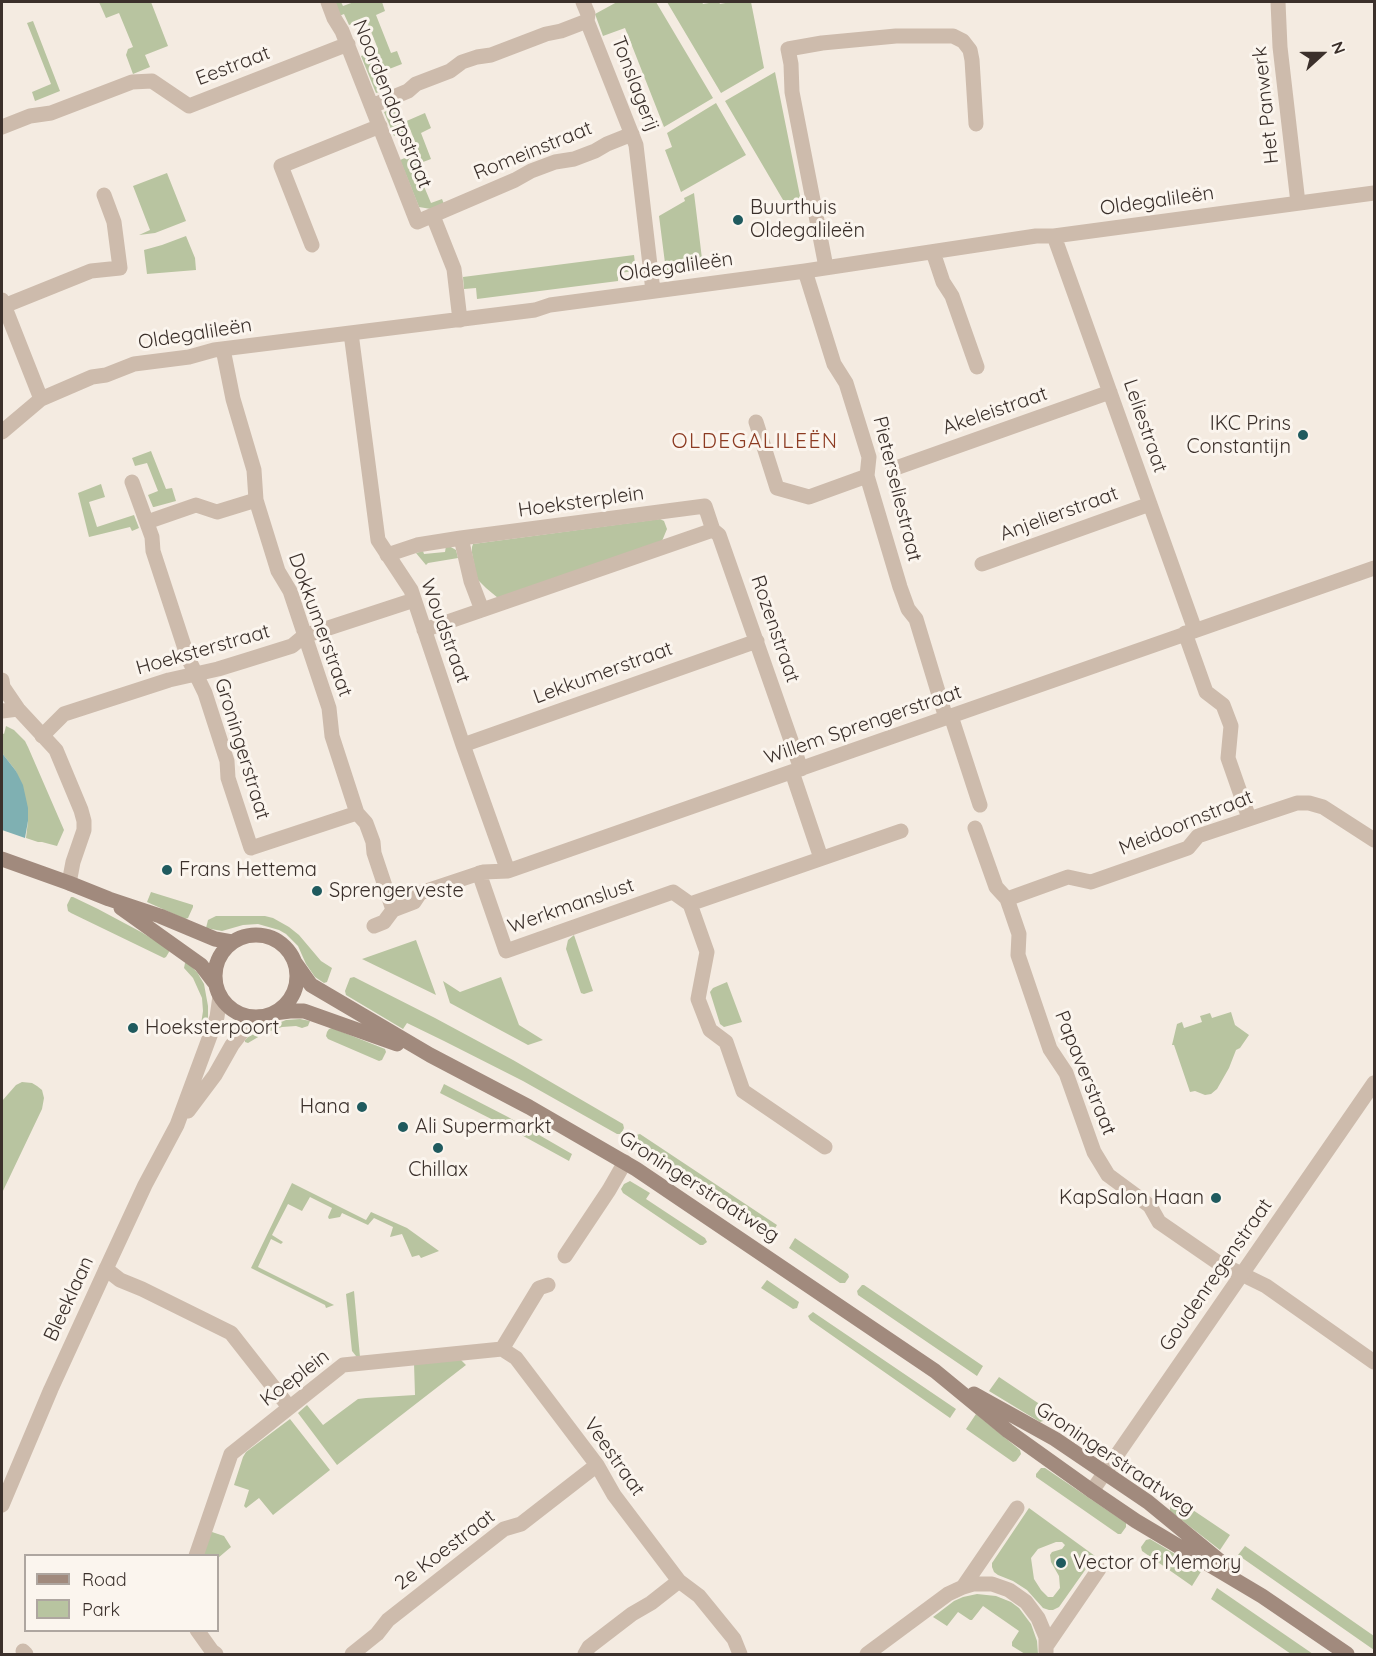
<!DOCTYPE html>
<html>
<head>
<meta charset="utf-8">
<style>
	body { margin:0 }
	#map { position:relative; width:1376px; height:1656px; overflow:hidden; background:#f4ebe1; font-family:Quicksand,sans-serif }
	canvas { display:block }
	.frame { position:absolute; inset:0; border:3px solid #3b302b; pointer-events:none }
	.legend { position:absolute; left:24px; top:1554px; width:195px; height:78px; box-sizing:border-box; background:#fbf5ee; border:2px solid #aea6a0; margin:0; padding:8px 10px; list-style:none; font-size:18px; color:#3b302b }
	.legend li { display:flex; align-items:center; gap:12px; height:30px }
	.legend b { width:30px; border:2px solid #aea6a0 }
	.north { position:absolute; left:1292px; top:24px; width:60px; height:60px; -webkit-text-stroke:4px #fbf5ee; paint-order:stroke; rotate:69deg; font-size:16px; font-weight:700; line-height:24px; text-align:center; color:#3b302b }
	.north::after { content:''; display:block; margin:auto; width:21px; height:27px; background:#3b302b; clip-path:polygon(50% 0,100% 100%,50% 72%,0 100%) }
</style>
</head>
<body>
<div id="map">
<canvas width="1376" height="1656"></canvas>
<div class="frame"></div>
<ul class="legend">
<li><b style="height:8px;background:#a18a7d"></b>Road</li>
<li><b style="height:16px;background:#b8c4a0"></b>Park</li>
</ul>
<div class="north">N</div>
</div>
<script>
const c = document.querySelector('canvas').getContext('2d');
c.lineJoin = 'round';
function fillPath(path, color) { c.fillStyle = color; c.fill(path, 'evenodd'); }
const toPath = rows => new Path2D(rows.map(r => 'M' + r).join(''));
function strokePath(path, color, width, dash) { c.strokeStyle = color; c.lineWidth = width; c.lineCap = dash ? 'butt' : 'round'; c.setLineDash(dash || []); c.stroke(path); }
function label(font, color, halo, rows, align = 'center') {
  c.font = font + ' Quicksand,sans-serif'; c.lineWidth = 6; c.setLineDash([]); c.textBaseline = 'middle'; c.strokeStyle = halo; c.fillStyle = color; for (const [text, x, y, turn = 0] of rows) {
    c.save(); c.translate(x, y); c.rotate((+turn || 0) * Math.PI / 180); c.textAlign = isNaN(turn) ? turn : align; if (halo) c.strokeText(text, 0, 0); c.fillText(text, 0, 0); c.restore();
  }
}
fillPath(toPath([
	[99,2,151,2,168,46,145,55,150,67,133,74,126,55,128,49,133,47,119,13,106,18],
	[333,2,341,2,343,6,354,2,382,2,385,11,376,15,391,53,397,51,402,64,379,73,385,90,376,93,361,56,378,49,366,19,349,25,344,14,339,16],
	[617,2,656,2,713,98,664,127,625,28,603,36,595,14],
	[667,2,702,2,703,4,715,2,719,2,720,4,731,2,751,2,764,68,721,93],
	[33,21,60,91,35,101,32,92,51,84,27,23],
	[775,72,801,201,786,205,725,101],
	[716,103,746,155,681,192,665,150,672,147,667,133],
	[395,107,402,123,425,113,431,128,421,133,431,159,415,165,431,203,442,199,444,204,431,209,419,207,400,160,419,152,410,129,394,136,384,112],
	[167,173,186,221,155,233,139,235,150,230,133,186],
	[694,193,703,267,666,271,659,216,685,201,684,198],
	[186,236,195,258,196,270,147,274,144,250,162,245],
	[634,255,636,271,618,273,618,281,477,299,476,288,464,289,463,277],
	[151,451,166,489,172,488,176,501,154,507,153,507,148,495,158,491,147,463,135,466,132,458],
	[101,484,105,497,89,502,97,527,134,515,139,528,132,531,130,527,89,537,78,493],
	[660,519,664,521,667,529,662,541,498,598,486,588,478,580,476,574,472,553,472,547,473,544],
	[446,546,449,546,456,550,458,558,428,563,426,565,416,553,423,551,424,554,445,552],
	[6,726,14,730,25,741,28,747,64,830,57,846,42,842,38,842,26,838,28,821,16,771,2,753,2,733,4,734],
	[151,892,193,905,193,907,188,918,185,919,147,902],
	[71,897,73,897,98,909,141,932,169,949,169,952,166,957,164,958,71,913,68,911,67,905],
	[216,916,265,916,273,918,289,927,299,935,321,961,332,968,327,982,324,983,315,977,306,964,298,946,286,934,279,930,258,924,243,925,222,931,206,928,208,920],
	[574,935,593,991,584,994,581,993,566,949,568,940],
	[416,940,436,995,362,959],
	[185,963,188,963,197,972,204,984,208,1006,208,1017,205,1026,201,1024,203,1011,202,998,193,978,184,968],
	[354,977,435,1018,513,1060,623,1124,624,1128,621,1134,617,1134,523,1081,444,1041,407,1023,403,1029,346,995,345,991,350,978],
	[501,977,519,1025,543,1040,528,1045,450,1003,443,981,460,992],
	[727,982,742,1022,724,1027,720,1024,710,992,713,988],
	[1231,1012,1235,1025,1249,1035,1240,1048,1236,1050,1229,1068,1217,1089,1211,1094,1205,1095,1195,1091,1190,1092,1174,1045,1172,1045,1177,1024,1182,1022,1184,1028,1202,1022,1200,1016,1210,1013,1212,1018],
	[300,1019,310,1021,308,1026,302,1028,296,1026,282,1027,265,1033,248,1043,245,1042,245,1040,248,1037,259,1031,286,1020],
	[332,1028,385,1049,386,1052,382,1060,379,1061,328,1039,326,1036,327,1032,329,1029],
	[22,1082,32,1083,37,1086,42,1090,44,1098,42,1109,2,1193,2,1101,16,1085],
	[444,1084,508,1117,572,1154,569,1161,505,1126,440,1093],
	[640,1134,777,1225,771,1235,635,1145,633,1141,636,1135],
	[630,1181,650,1193,646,1199,705,1238,707,1242,703,1245,700,1245,623,1193,621,1189,624,1184],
	[292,1183,366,1220,371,1212,407,1228,439,1251,421,1258,419,1255,412,1257,402,1234,390,1237,393,1227,374,1218,368,1225,342,1213,340,1217,329,1219,328,1217,332,1208,310,1197,302,1211,288,1204,272,1235,283,1242,281,1244,271,1239,258,1267,334,1305,326,1308,325,1305,251,1268],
	[795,1238,848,1274,849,1277,845,1283,840,1283,789,1248],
	[767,1280,799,1302,797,1308,793,1309,761,1288],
	[862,1285,864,1285,983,1366,977,1376,858,1295,857,1291],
	[354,1291,360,1357,356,1356,352,1351,346,1294],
	[813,1312,956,1409,950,1418,810,1320,808,1316],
	[460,1359,466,1365,337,1465,298,1413,307,1405,323,1425,358,1399,366,1398,415,1395,414,1363],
	[999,1377,1047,1409,1048,1414,1043,1421,1040,1422,989,1391],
	[976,1414,1020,1450,1021,1454,1016,1461,1013,1462,966,1429],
	[290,1419,330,1470,273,1515,259,1498,246,1508,244,1506,249,1490,234,1485,243,1457,246,1452],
	[1041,1468,1045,1468,1126,1523,1126,1527,1121,1534,1118,1534,1036,1477,1036,1474],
	[1174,1500,1178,1500,1230,1535,1220,1550,1170,1511,1170,1506],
	[1029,1508,1095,1556,1059,1607,1053,1610,1049,1610,1043,1608,1027,1590,1013,1581,998,1575,994,1572,992,1567,992,1563],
	[1056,1542,1062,1542,1065,1545,1062,1549,1052,1552,1050,1555,1051,1562,1059,1576,1060,1588,1053,1597,1048,1597,1041,1590,1034,1579,1031,1558,1038,1549],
	[209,1531,224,1536,231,1547,218,1558,218,1556,202,1555],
	[1150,1539,1202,1570,1192,1586,1142,1551,1141,1547,1146,1540],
	[1245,1546,1374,1636,1374,1650,1238,1555],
	[1217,1588,1313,1654,1291,1654,1211,1599],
	[977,1594,996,1596,1011,1602,1019,1608,1031,1624,1037,1641,1038,1654,1025,1654,1012,1646,1012,1642,1019,1631,983,1606,972,1620,970,1620,958,1612,947,1626,933,1617,954,1601,963,1597]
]), '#b8c4a0');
fillPath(toPath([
	[2,753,16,771,23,785,28,808,28,821,25,838,2,830]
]), '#7fb0b2');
strokePath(toPath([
	[328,2,334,18,342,31,417,222,515,180,531,171,555,162,574,159,595,151,607,144,632,134],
	[583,2,588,14,587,21,636,145,653,291],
	[1278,2,1280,47,1298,203],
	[372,106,408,91,416,84,450,71,462,62,477,57,491,55,546,34,561,31,587,21],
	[2,127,30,116,51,113,132,82,152,81,189,106,348,44],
	[433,216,454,269,460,320],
	[1054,236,1195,630],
	[312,245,281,166,380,126],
	[933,252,943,282,952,296,977,367],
	[826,267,792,92,791,64,788,49,822,43,896,36,953,36,963,41,970,50,972,60,976,124],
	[805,271,834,364,846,383,869,457,867,476,900,587,908,609,916,619,946,718],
	[2,300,41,399],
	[4,306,91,271,120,268,114,222,104,195],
	[351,333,378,540,411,590,463,745,508,871],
	[223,349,233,399,254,470,256,500,278,571,290,591,329,708,332,736,357,813,366,823,373,842,374,853,393,910],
	[756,422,777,488,809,497,867,476],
	[2,432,41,399,92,377,106,375,134,364,189,357,214,350,535,310,550,305,805,271,1036,236,1054,236,1374,193],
	[893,469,1110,392],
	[132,482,152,537,153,551,188,658,205,693,227,761,228,778,251,848,357,813],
	[147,522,196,505,217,512,256,500],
	[713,530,482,610,471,581,461,538,705,506,713,530,719,535,801,769],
	[387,555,417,545,461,538],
	[982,564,1150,504],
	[424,630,482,610],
	[1185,633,1206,692,1223,705,1231,726,1228,758,1249,818],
	[2,680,3,687,18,709,56,750,81,810,84,821,84,830,73,862,69,883],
	[2,711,18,709],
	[951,716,980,805],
	[42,736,64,714,169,680,218,669,244,661,292,646,304,636,414,600],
	[463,745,757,641],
	[792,772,821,858],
	[975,828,996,887,1007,899,1019,934,1018,955,1050,1049,1066,1073,1094,1152,1108,1175,1150,1206,1159,1222,1217,1262,1266,1286,1374,1362],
	[479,873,506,951,673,892,690,904,707,952,698,999,710,1030,726,1042,743,1091,825,1147],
	[1007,899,1068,877,1091,882,1188,848,1198,836,1297,803,1309,803,1323,807,1374,840],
	[690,904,901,831],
	[374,926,384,922,393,910,414,902,420,893,483,872,508,871,1374,568],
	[565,1256,609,1190,625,1162],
	[106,1269,120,1280,142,1289,231,1333,289,1407],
	[548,1285,539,1288,502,1349,516,1358,597,1465,614,1495,679,1581,699,1596,734,1639,740,1654],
	[196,1556,231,1454,343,1365,502,1349],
	[963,1587,1017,1508],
	[197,1630,212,1651,216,1654],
	[1047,1645,1099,1569],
	[23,1651,26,1654],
	[352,1654,377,1634,388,1620,504,1529,521,1524,597,1465],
	[585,1654,589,1647,632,1614,651,1603,679,1581],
	[867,1654,948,1594,963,1587,973,1584,992,1584,1009,1590,1026,1602,1038,1618,1046,1637,1046,1654]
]), '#cdbbac', 15);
strokePath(toPath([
	[188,1111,215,1075,232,1045,245,1028,259,1017],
	[1092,1491,1374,1083],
	[2,1505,51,1389,106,1269,145,1185,177,1125,217,1017,220,996]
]), '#cdbbac', 15);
strokePath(toPath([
	[2,859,69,883,109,899,160,916,215,939,232,942],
	[121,908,201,965,214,982],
	'215 976a41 41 0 1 1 82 0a41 41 0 1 1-82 0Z',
	[294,961,311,985,430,1055,529,1107,636,1169,935,1371,1008,1431,1092,1491,1136,1521,1262,1596,1347,1654],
	[274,1013,290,1011,304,1011,397,1044],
	[974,1394,1055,1439,1148,1502,1226,1566]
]), '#a18a7d', 15);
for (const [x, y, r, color] of [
	[738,220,6,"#1f5a5e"],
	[1303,435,6,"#1f5a5e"],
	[167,870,6,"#1f5a5e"],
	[317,891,6,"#1f5a5e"],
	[133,1028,6,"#1f5a5e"],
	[362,1107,6,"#1f5a5e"],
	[403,1127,6,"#1f5a5e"],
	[438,1148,6,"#1f5a5e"],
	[1216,1198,6,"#1f5a5e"],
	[1061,1563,6,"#1f5a5e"]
]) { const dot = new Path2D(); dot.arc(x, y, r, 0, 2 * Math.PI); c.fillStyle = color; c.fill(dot); strokePath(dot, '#fbf5ee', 2); }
label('20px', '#3b302b', '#fbf5ee', [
	["Eestraat",233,66,-21],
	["Tonslagerij",635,84,69],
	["Noordendorpstraat",392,104,68],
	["Het Panwerk",1266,105,-96],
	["Romeinstraat",533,151,-22],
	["Oldegalileën",1157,201,-8],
	["Oldegalileën",676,267,-8],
	["Oldegalileën",195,334,-9],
	["Akeleistraat",995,411,-19],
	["Leliestraat",1145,426,71],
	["Pieterseliestraat",897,489,76],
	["Hoeksterplein",581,502,-8],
	["Anjelierstraat",1059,514,-20],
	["Dokkumerstraat",320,625,70],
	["Rozenstraat",775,629,71],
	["Woudstraat",445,631,70],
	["Hoeksterstraat",203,650,-16],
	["Lekkumerstraat",603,673,-20],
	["Willem Sprengerstraat",863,725,-19],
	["Groningerstraat",242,749,73],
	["Meidoornstraat",1186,823,-22],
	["Werkmanslust",571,906,-19],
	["Papaverstraat",1085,1073,68],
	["Groningerstraatweg",699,1187,33],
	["Goudenregenstraat",1216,1275,-55],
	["Bleeklaan",69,1299,-65],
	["Koeplein",295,1378,-37],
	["Veestraat",614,1457,55],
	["Groningerstraatweg",1115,1459,34],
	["2e Koestraat",445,1550,-37]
]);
label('20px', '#3b302b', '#fbf5ee', [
	["Buurthuis",750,208],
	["Oldegalileën",750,231],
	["IKC Prins",1291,424,"right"],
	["Constantijn",1291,447,"right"],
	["Frans Hettema",179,870],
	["Sprengerveste",329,891],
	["Hoeksterpoort",145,1028],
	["Hana",350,1107,"right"],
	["Ali Supermarkt",415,1127],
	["Chillax",438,1170,"center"],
	["KapSalon Haan",1204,1198,"right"],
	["Vector of Memory",1073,1563]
], 'left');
c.letterSpacing = '1.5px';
label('21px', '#8c3b22', '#fbf5ee', [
	["OLDEGALILEËN",755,442]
]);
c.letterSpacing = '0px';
</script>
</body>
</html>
